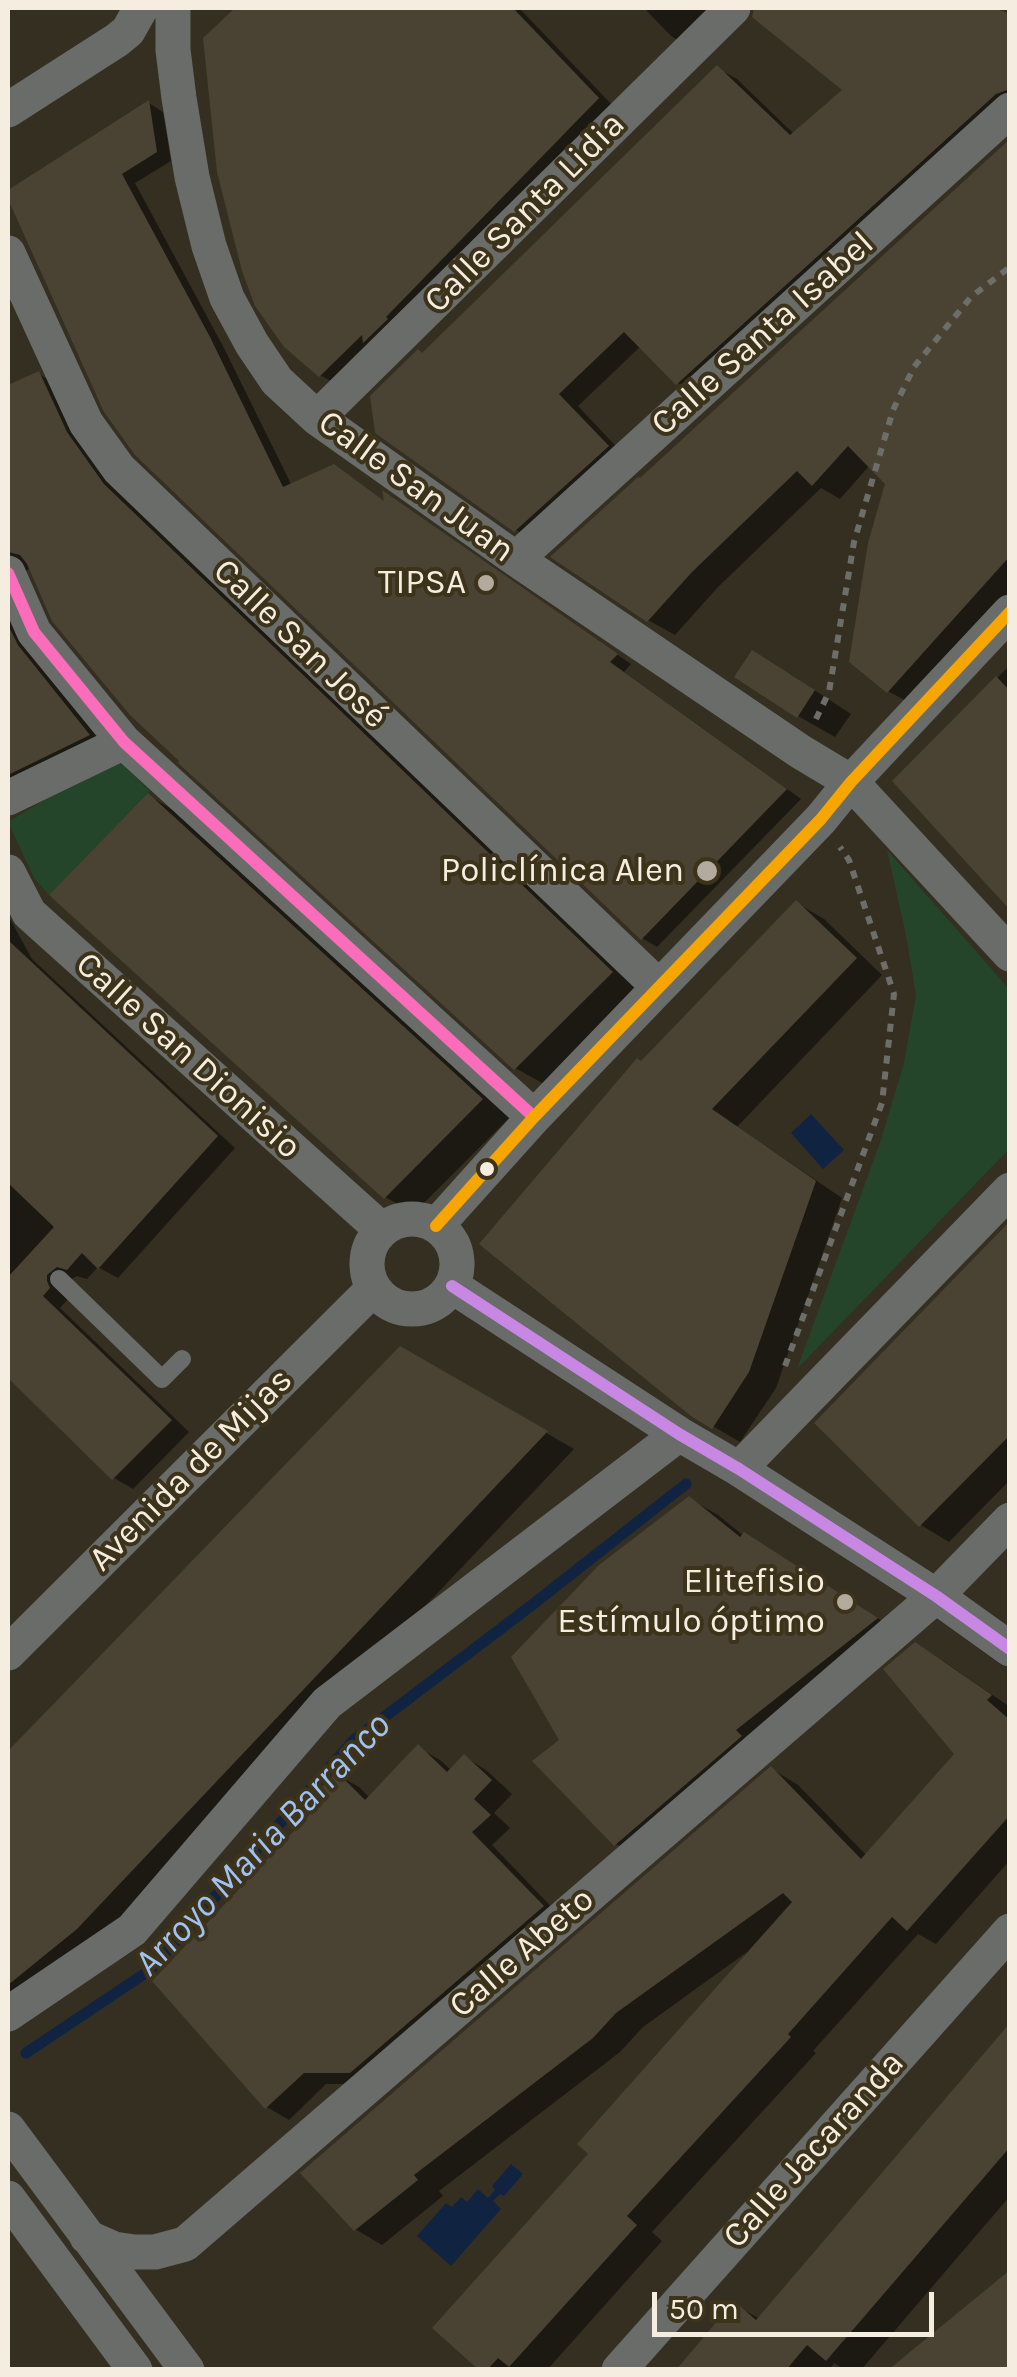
<!DOCTYPE html>
<html>
<head>
<meta charset="utf-8">
<style>
	body { margin:0 }
	#map { position:relative; width:1017px; height:2377px; overflow:hidden; background:#352f22; font-family:Karla,sans-serif }
	canvas { display:block }
	.frame { position:absolute; inset:0; border:10px solid #f5eee0; pointer-events:none }
	.scale { position:absolute; left:652px; top:2292px; width:282px; height:45px; box-sizing:border-box; border:5px solid #f5eee0; border-top:0; padding-left:12px; font-size:30px; line-height:35px; white-space:nowrap; color:#f5eee0; -webkit-text-stroke:8px #3d321a; paint-order:stroke }
</style>
</head>
<body>
<div id="map">
<canvas width="1017" height="2377"></canvas>
<div class="frame"></div>
<div class="scale">50 m</div>
</div>
<script>
const c = document.querySelector('canvas').getContext('2d');
c.lineJoin = 'round';
function fillPath(path, color) { c.fillStyle = color; c.fill(path, 'evenodd'); }
const toPath = rows => new Path2D(rows.map(r => 'M' + r).join(''));
function strokePath(path, color, width, dash) { c.strokeStyle = color; c.lineWidth = width; c.lineCap = dash ? 'butt' : 'round'; c.setLineDash(dash || []); c.stroke(path); }
function label(font, color, halo, rows, align = 'center') {
  c.font = font + ' Karla,sans-serif'; c.lineWidth = 8; c.setLineDash([]); c.textBaseline = 'middle'; c.strokeStyle = halo; c.fillStyle = color; for (const [text, x, y, turn = 0] of rows) {
    c.save(); c.translate(x, y); c.rotate((+turn || 0) * Math.PI / 180); c.textAlign = isNaN(turn) ? turn : align; if (halo) c.strokeText(text, 0, 0); c.fillText(text, 0, 0); c.restore();
  }
}
fillPath(toPath([
	[115,757,150,791,49,895,34,878,8,822],
	[887,850,1009,989,1009,1149,797,1369,881,1140,904,1063,916,995,906,935]
]), '#25452b');
fillPath(toPath([
	[811,1114,844,1150,823,1169,791,1133],
	[511,2164,523,2174,504,2196,500,2194,493,2201,501,2209,451,2266,417,2236,446,2203,452,2207,461,2197,467,2202,478,2189,488,2198,495,2190,492,2186]
]), '#102442');
fillPath(toPath([
	[241,8,519,8,617,110,340,386,320,375,206,39],
	[644,8,733,8,691,48,671,36],
	[756,8,989,8,1010,17,1010,111,698,394,678,383,641,346,578,406,627,458,536,541,516,530,424,355,717,68,737,79,795,135,846,90,755,16],
	[149,103,163,112,171,161,135,183,224,348,292,486,386,503,398,502,631,664,624,672,801,799,657,947,642,938,107,411,8,193],
	[1010,143,1010,600,915,706,888,691,888,484,870,465,840,499,821,488,718,587,675,635,648,620],
	[39,374,67,391,639,989,544,1084,515,1068,31,567,20,576,117,751,8,795,8,388],
	[1010,665,1010,906,895,781],
	[790,674,851,714,835,737,798,716],
	[149,796,177,812,510,1117,414,1213,385,1197],
	[797,903,824,919,882,975,737,1127,842,1198,776,1388,740,1442,692,1414,642,1064],
	[8,915,32,959,235,1148,118,1278,98,1267,87,1279,77,1276,68,1281,68,1299,60,1308,189,1432,133,1489,114,1478,8,1374],
	[1010,1225,1010,1480,949,1542,921,1525,817,1423],
	[401,1349,574,1449,105,1944,8,2011,8,1755],
	[690,1499,718,1515,744,1536,773,1551,904,1635,644,1860,616,1844,563,1740],
	[916,1645,943,1661,1010,1707,1010,1860,936,1944,918,1934,813,2051,816,2053,652,2232,662,2241,547,2370,483,2370,592,2153,747,1952,643,2027,620,2052,439,2191,443,2196,382,2245,355,2229,772,1769,798,1785,867,1856,957,1754],
	[418,1747,440,1760,452,1771,465,1757,486,1770,512,1794,494,1813,510,1828,492,1845,564,1920,373,2084,326,2084,289,2120,267,2107,156,1981,315,1813,337,1775,359,1787,370,1798],
	[1010,2027,1010,2196,861,2370,845,2370,834,2363,829,2370,680,2370,735,2305,760,2319]
]), '#0007');
strokePath(toPath([
	[26,2053,150,1970,354,1740,532,1605,686,1484]
]), '#102442', 11);
fillPath(toPath([
	[235,8,513,8,599,98,386,317,388,319,363,343,362,335,319,377,284,347,255,306,242,271,217,172,203,38],
	[754,8,995,8,1010,14,1010,89,996,94,676,385,624,332,559,394,609,446,514,532,375,433,370,396,418,349,422,353,717,65,790,135,842,90,752,17],
	[149,100,157,152,122,174,210,337,283,487,334,464,384,501,382,490,618,654,610,662,787,789,641,940,135,455,104,412,8,199,8,190],
	[1010,139,1010,556,887,693,849,662,868,543,885,484,848,446,812,486,797,471,692,572,647,622,550,557,638,477,640,478],
	[39,371,67,432,104,484,613,972,514,1070,178,763,179,761,130,715,52,621,27,564,20,555,8,552,8,385],
	[8,625,18,645,90,735,8,775],
	[752,650,815,690,797,718,734,677],
	[996,676,1010,691,1010,910,892,781],
	[148,793,483,1099,384,1199,49,895],
	[796,900,857,958,712,1109,816,1181,749,1372,712,1429,691,1416,479,1244,637,1058,641,1061],
	[8,940,218,1136,98,1269,82,1253,67,1270,57,1267,47,1275,47,1281,50,1288,43,1296,172,1420,112,1480,8,1378,8,1277,54,1227,8,1183],
	[1010,1221,1010,1435,919,1527,814,1423],
	[400,1346,548,1431,77,1929,8,1985,8,1751],
	[689,1496,740,1537,744,1532,878,1618,736,1730,742,1736,614,1846,532,1761,559,1740,511,1657,599,1565],
	[915,1642,992,1695,987,1700,1010,1720,1010,1815,907,1931,892,1917,788,2034,791,2037,627,2216,637,2225,509,2367,498,2358,487,2370,479,2370,432,2328,588,2154,577,2144,792,1902,783,1893,616,2013,593,2038,414,2175,418,2180,354,2231,300,2173,771,1766,861,1859,954,1754,883,1669],
	[418,1744,447,1772,464,1754,492,1780,474,1799,491,1815,472,1832,544,1906,350,2073,304,2073,265,2109,152,1981,311,1813,304,1806,337,1772,365,1800],
	[1010,2023,1010,2147,826,2361,807,2345,786,2370,676,2370,734,2301,756,2320],
	[1010,2270,1010,2370,888,2370]
]), '#4a4334');
strokePath(toPath([
	[816,719,829,692,854,542,893,410,914,367,971,297,1010,267],
	[785,1366,882,1103,894,994,849,860,840,847]
]), '#6d6e69', 6, [8, 8]);
strokePath(toPath([
	[59,1279,162,1379,182,1359]
]), '#696c69', 18);
strokePath(toPath([
	[173,8,173,50,179,98,192,177,209,246,227,298,252,344,277,381,317,418,516,559,801,752,851,782,1010,954],
	[8,110,117,40,128,31,141,8],
	[8,253,86,423,119,469,658,986],
	[317,418,733,8],
	[516,559,1010,110],
	[8,573,34,632,124,742,534,1117],
	[8,798,124,742],
	[8,872,29,913,49,931,382,1230],
	'367 1264a45 45 0 1 1 90 0a45 45 0 1 1-90 0Z',
	[436,1226,534,1117,821,819,851,782,1010,612],
	[452,1286,679,1434,739,1469,936,1596,1010,1649],
	[739,1469,1010,1190],
	[8,1653,374,1288],
	[8,2014,132,1930,327,1703,679,1434],
	[8,2129,187,2370],
	[8,2198,135,2370],
	[87,2237,114,2249,134,2252,155,2252,185,2244,936,1596,1010,1520],
	[619,2370,1010,1931]
]), '#696c69', 35);
strokePath(toPath([
	[8,573,34,632,124,742,534,1117]
]), '#fb6dba', 12);
strokePath(toPath([
	[436,1226,534,1117,821,819,851,782,1010,612]
]), '#f7a600', 12);
strokePath(toPath([
	[452,1286,679,1434,739,1469,936,1596,1010,1649]
]), '#c787e3', 12);
for (const [x, y, r, color] of [
	[486,583,10,"#b2ab9e"],
	[707,871,12,"#b2ab9e"],
	[487,1169,9,"#f5eee0"],
	[845,1602,10,"#b2ab9e"]
]) { const dot = new Path2D(); dot.arc(x, y, r, 0, 2 * Math.PI); c.fillStyle = color; c.fill(dot); strokePath(dot, '#3d321a', 4); }
label('35px', '#f5eee0', '#3d321a', [
	["Calle Santa Lidia",525,213,-45],
	["Calle Santa Isabel",763,334,-42],
	["Calle San Juan",416,487,36],
	["Calle San José",300,644,44],
	["Calle San Dionisio",188,1056,42],
	["Avenida de Mijas",191,1470,-45],
	["Calle Abeto",522,1953,-41],
	["Calle Jacaranda",814,2150,-48]
]);
label('35px', '#f5eee0', '#3d321a', [
	["TIPSA",466,583],
	["Policlínica Alen",684,871],
	["Elitefisio",825,1582],
	["Estímulo óptimo",825,1622]
], 'right');
label('italic 38px', '#a0c2f3', '#3d321a', [
	["Arroyo Maria Barranco",263,1845,-46]
]);
</script>
</body>
</html>
